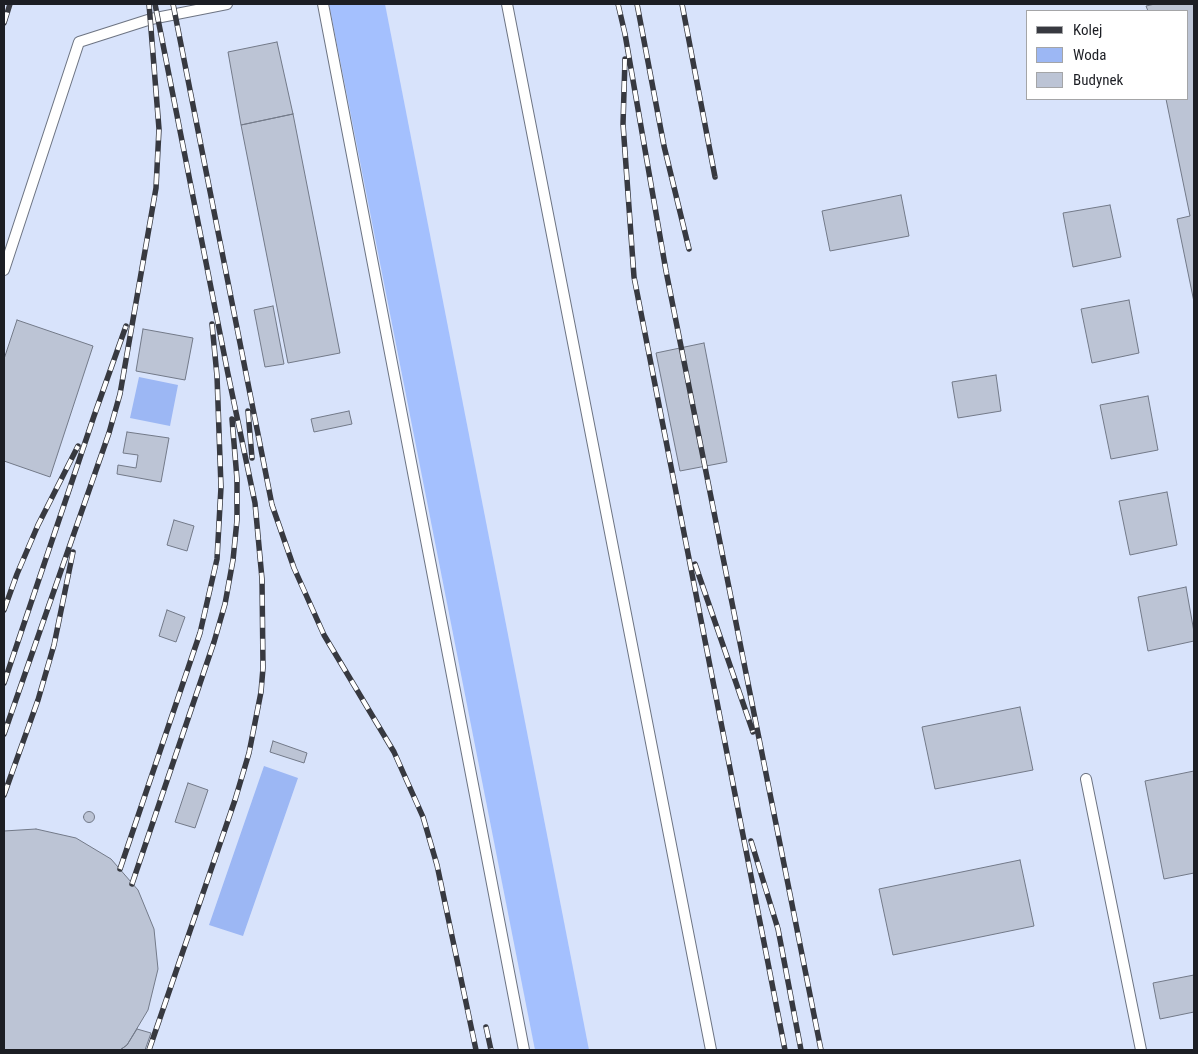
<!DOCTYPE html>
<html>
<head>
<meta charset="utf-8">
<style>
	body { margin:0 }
	#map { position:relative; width:1198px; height:1054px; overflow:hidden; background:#e8effc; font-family:"Roboto Condensed",sans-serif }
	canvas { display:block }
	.frame { position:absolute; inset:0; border:5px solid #1c1e24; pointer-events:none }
	.legend { position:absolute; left:1026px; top:10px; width:162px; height:90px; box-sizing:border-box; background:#fff; border:1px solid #a4a5a7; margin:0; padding:6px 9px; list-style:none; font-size:15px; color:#1c1e24 }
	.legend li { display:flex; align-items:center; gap:10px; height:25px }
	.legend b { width:25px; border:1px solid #a4a5a7 }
</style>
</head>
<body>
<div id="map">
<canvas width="1198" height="1054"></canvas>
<div class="frame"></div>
<ul class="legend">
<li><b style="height:6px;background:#373940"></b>Kolej</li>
<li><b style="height:14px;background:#9cb7f4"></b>Woda</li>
<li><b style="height:14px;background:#bcc4d5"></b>Budynek</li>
</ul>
</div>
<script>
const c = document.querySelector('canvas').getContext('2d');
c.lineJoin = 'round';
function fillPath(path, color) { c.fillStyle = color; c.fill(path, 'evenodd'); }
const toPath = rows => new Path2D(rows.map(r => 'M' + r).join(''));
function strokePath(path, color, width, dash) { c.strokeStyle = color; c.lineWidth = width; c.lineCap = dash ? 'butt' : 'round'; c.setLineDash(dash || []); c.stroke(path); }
fillPath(toPath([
	[4,4,1194,4,1194,1050,4,1050],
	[1027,11,1187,11,1187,99,1027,99]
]), '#d8e3fb');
fillPath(toPath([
	[329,4,385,4,589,1050,535,1050]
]), '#a4c0fe');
fillPath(toPath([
	[139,377,178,385,170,426,130,418],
	[264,766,298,778,243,936,209,925]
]), '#9cb7f4');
const building = toPath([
	[1155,4,1194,4,1194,302,1177,219,1190,216,1166,99,1187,99,1187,11,1148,11,1146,6,1155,4],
	[277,42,293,114,241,125,228,52,277,42],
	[293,114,340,353,288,363,241,125,293,114],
	[901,195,909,236,830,251,822,211,901,195],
	[1110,205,1121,257,1073,267,1063,213,1110,205],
	[1129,300,1139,353,1092,363,1081,309,1129,300],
	[273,306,284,364,265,367,254,310,273,306],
	[17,320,93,346,50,477,4,461,4,359,17,320],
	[143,329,193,338,185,380,136,371,143,329],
	[704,343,727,462,680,471,656,353,704,343],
	[996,375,1001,411,958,418,952,382,996,375],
	[1148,396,1158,450,1111,459,1100,405,1148,396],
	[349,411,352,424,314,432,311,419,349,411],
	[127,432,169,438,161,482,117,474,118,465,136,468,138,455,123,453,127,432],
	[1167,492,1177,545,1130,555,1119,501,1167,492],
	[174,520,194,526,187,551,167,545,174,520],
	[1186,587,1194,632,1194,641,1148,651,1138,597,1186,587],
	[167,610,185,617,176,642,159,636,167,610],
	[1020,707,1033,770,935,789,922,727,1020,707],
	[273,741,307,753,304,763,270,752,273,741],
	[1194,771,1194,873,1164,879,1145,781,1194,771],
	[188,783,208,790,195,828,175,822,188,783],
	'83.5 817a5.5 5.5 0 1 1 11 0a5.5 5.5 0 1 1-11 0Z',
	[36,829,76,838,111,859,138,890,154,929,158,969,148,1010,127,1045,120,1050,4,1050,4,831,36,829],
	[1020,860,1034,926,893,955,879,889,1020,860],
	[1194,975,1194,1012,1160,1019,1153,983,1194,975],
	[137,1029,151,1033,145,1050,120,1050,127,1045,137,1029]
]);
fillPath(building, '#bcc4d5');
strokePath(building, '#737a89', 1);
const service = toPath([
	[323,4,524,1050],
	[507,4,711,1050],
	[4,270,79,42,151,19,227,4],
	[1086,779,1141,1050]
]);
strokePath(service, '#6d7483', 12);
strokePath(service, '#fff', 10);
const rail = toPath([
	[173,4,272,505,294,568,324,635,394,752,423,817,437,865,476,1050],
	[618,4,625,34,666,271,821,1050],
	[637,4,664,146,689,249],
	[682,4,715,177],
	[4,23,10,4],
	[625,59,623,124,634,277,785,1050],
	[248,411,252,458],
	[695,564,753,732],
	[4,610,17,574,38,525,78,446],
	[4,683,94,416,126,326],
	[4,734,109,433,120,394,156,188,159,129,149,4],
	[4,795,38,700,54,645,73,552],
	[751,841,778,929,801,1050],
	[120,869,200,633,217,559,221,487,217,376,212,324],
	[132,884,214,642,225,604,233,560,237,520,237,479,232,419],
	[486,1027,491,1050],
	[149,1050,235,800,249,753,261,692,263,668,262,579,255,503,228,374,155,4]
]);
strokePath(rail, '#373940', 5.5);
strokePath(rail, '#fff', 4, [11]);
</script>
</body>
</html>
